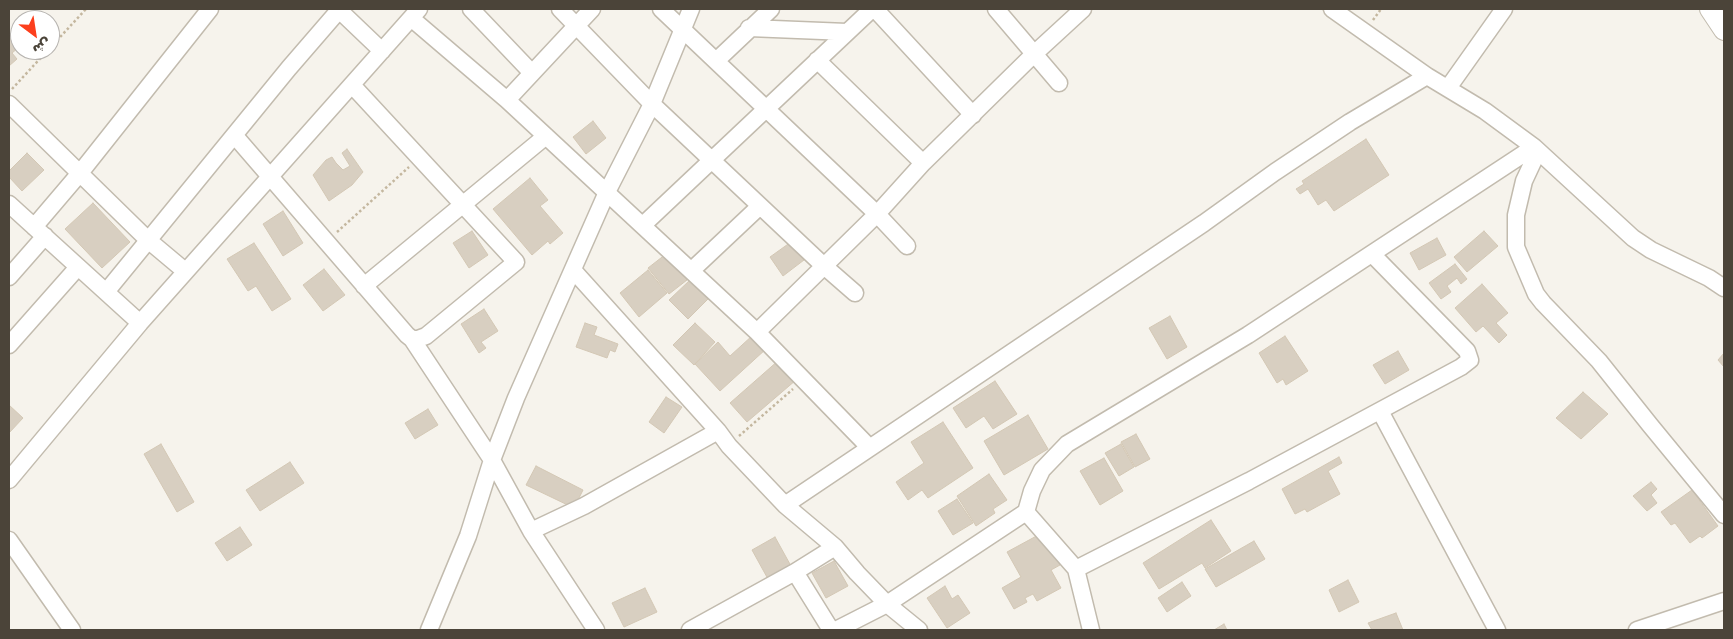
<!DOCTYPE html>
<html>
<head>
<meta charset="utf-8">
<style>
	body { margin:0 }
	#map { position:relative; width:1733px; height:639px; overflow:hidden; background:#f6f3ec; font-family:"DejaVu Sans","Noto Naskh Arabic",sans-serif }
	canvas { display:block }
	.frame { position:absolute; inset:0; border:10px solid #4b4439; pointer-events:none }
	.north { position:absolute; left:10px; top:10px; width:50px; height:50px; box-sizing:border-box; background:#fff; border:1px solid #b7b4b0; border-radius:50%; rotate:149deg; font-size:14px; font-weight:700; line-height:20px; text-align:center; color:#4b4439 }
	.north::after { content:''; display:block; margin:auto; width:18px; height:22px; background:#fc3f1d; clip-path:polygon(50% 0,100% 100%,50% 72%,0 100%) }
</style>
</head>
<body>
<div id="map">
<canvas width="1733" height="639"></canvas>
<div class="frame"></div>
<div class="north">ش</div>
</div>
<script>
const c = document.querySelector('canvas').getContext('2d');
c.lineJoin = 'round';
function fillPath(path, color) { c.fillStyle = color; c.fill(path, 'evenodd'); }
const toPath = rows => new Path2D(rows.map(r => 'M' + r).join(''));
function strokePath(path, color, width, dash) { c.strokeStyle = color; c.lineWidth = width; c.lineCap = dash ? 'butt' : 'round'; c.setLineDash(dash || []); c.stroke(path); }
const building = toPath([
	[9,37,18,48,12,53,17,59,9,66,9,37],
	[593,121,606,138,586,154,573,137,593,121],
	[1366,139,1389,175,1334,211,1326,200,1318,205,1308,189,1300,194,1296,189,1304,184,1302,181,1366,139],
	[347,149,363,172,352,185,329,201,313,175,326,160,332,157,336,163,343,170,350,166,342,153,347,149],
	[27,153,44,170,22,191,9,177,9,171,27,153],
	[530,178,548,200,540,206,563,233,550,244,548,241,532,255,493,209,530,178],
	[93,203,130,242,102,268,65,229,93,203],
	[283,211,303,243,283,256,263,224,283,211],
	[472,231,488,255,469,268,453,243,472,231],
	[1484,231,1498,246,1467,272,1454,257,1484,231],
	[1437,238,1446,255,1419,270,1410,253,1437,238],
	[791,242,804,260,783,276,770,257,791,242],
	[254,243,291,299,272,311,256,286,248,291,227,259,254,243],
	[666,254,687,280,669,294,648,268,666,254],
	[1455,264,1467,279,1461,284,1457,278,1447,286,1451,292,1441,299,1429,283,1455,264],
	[324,269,345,295,323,311,303,285,324,269],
	[648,270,667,293,639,317,620,293,648,270],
	[690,280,708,299,688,319,669,300,690,280],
	[1482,284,1508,313,1496,323,1507,335,1499,343,1483,326,1476,332,1455,308,1482,284],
	[484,309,498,331,481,342,486,348,479,353,461,324,484,309],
	[1170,316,1187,347,1167,359,1149,328,1170,316],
	[585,323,597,327,594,335,618,344,615,352,610,350,607,358,576,347,585,323],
	[695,323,715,342,694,365,673,345,695,323],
	[753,335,766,349,720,391,695,364,718,342,730,356,753,335],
	[1285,336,1308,371,1286,385,1283,379,1277,383,1259,353,1285,336],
	[1398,351,1409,370,1385,384,1373,365,1398,351],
	[1724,353,1724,367,1718,360,1724,353],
	[779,360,796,380,747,422,730,403,779,360],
	[995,381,1017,414,993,429,984,416,966,428,953,408,995,381],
	[1583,392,1608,414,1581,439,1556,418,1583,392],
	[666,397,682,407,664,433,649,422,666,397],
	[9,405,23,418,9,433,9,405],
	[428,409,438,425,415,439,405,423,428,409],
	[1028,415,1048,449,1004,475,984,441,1028,415],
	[943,422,973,468,928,498,922,490,908,500,896,482,924,463,911,442,943,422],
	[1136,434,1150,459,1135,467,1121,442,1136,434],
	[161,444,194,502,177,512,144,454,161,444],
	[1121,444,1134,467,1119,476,1105,453,1121,444],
	[1339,457,1342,463,1328,471,1340,494,1307,512,1305,509,1295,514,1282,489,1339,457],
	[1104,458,1123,491,1100,505,1080,471,1104,458],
	[290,462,304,483,260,511,246,490,290,462],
	[536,466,583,490,574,508,526,485,536,466],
	[989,474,1007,500,993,509,995,513,976,526,957,496,989,474],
	[1651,482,1657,489,1651,495,1657,503,1647,511,1633,496,1651,482],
	[1692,490,1718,526,1702,538,1700,536,1690,543,1675,523,1671,525,1661,512,1692,490],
	[957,499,973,523,953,535,938,511,957,499],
	[1211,520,1231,551,1205,568,1202,563,1159,589,1143,563,1211,520],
	[240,527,252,545,227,561,215,543,240,527],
	[1042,533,1060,565,1051,570,1061,588,1037,601,1033,594,1025,598,1027,602,1014,609,1002,588,1021,577,1007,552,1042,533],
	[775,537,791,566,768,579,752,550,775,537],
	[1254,541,1265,559,1216,587,1205,569,1254,541],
	[834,561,848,586,826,598,812,573,834,561],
	[1348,580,1359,602,1339,612,1329,590,1348,580],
	[1182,582,1191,596,1167,612,1158,598,1182,582],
	[945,586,952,599,958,595,970,613,947,628,927,598,945,586],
	[645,588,657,612,624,627,612,603,645,588],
	[1396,613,1403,630,1372,630,1368,623,1396,613],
	[1224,624,1227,630,1214,630,1224,624]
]);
fillPath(building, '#d8cfc1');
strokePath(building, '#d3c7b4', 1);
const minor = toPath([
	[338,9,382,51],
	[419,9,411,18,507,100,757,332,877,214,923,163,1034,54,1083,9],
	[471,9,532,73],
	[560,9,652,104,824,266,855,293],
	[661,9,877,214,907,246],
	[875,9,973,115],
	[996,9,1059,83],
	[1332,9,1427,76,1485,111,1534,147,1633,238,1651,250,1709,278,1724,288],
	[749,28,847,32],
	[817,60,923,163],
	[716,61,771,9],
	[1448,88,1504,9],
	[507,100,592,9],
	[9,104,148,240,185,271],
	[235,136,407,335,412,339,418,339,426,336,516,262,352,85],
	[1538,151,1524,181,1516,215,1516,247,1536,294,1543,303,1599,361,1650,425,1724,515],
	[9,204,140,323],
	[643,225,872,9],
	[34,227,80,173,210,9],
	[573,270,718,431],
	[692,270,760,206],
	[9,277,45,236],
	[364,286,546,136],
	[106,292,289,68,340,9],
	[757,332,870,448],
	[412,339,492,460,531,531,596,630],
	[9,345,78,267],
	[1380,411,1497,630],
	[9,480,140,323,411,18],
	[785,505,1204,223,1275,172,1350,122,1427,76],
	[1026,512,1076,569],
	[531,531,584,506,718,431,729,446,785,505,835,547,857,573,887,604,919,630],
	[9,540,72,630],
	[795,572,831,630],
	[429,630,468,536,492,460,516,398,607,192,652,104,691,9],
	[690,630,795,572,835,547],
	[836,630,887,604,1026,512,1032,491,1042,470,1067,444,1248,335,1534,147],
	[1091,630,1076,569,1249,481,1461,367,1470,360,1467,351,1372,254],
	[1637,630,1724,601]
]);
const tertiary = toPath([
	[1710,9,1724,30]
]);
strokePath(minor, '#c2bbae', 19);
strokePath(tertiary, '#c2bbae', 22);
strokePath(toPath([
	[1373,20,1381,9],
	[50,48,86,9],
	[12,89,48,50],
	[337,232,409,167],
	[739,436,793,389]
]), '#c4b79f', 2.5, [2.5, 2.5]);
strokePath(minor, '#fff', 16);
strokePath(tertiary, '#fff', 20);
</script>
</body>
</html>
